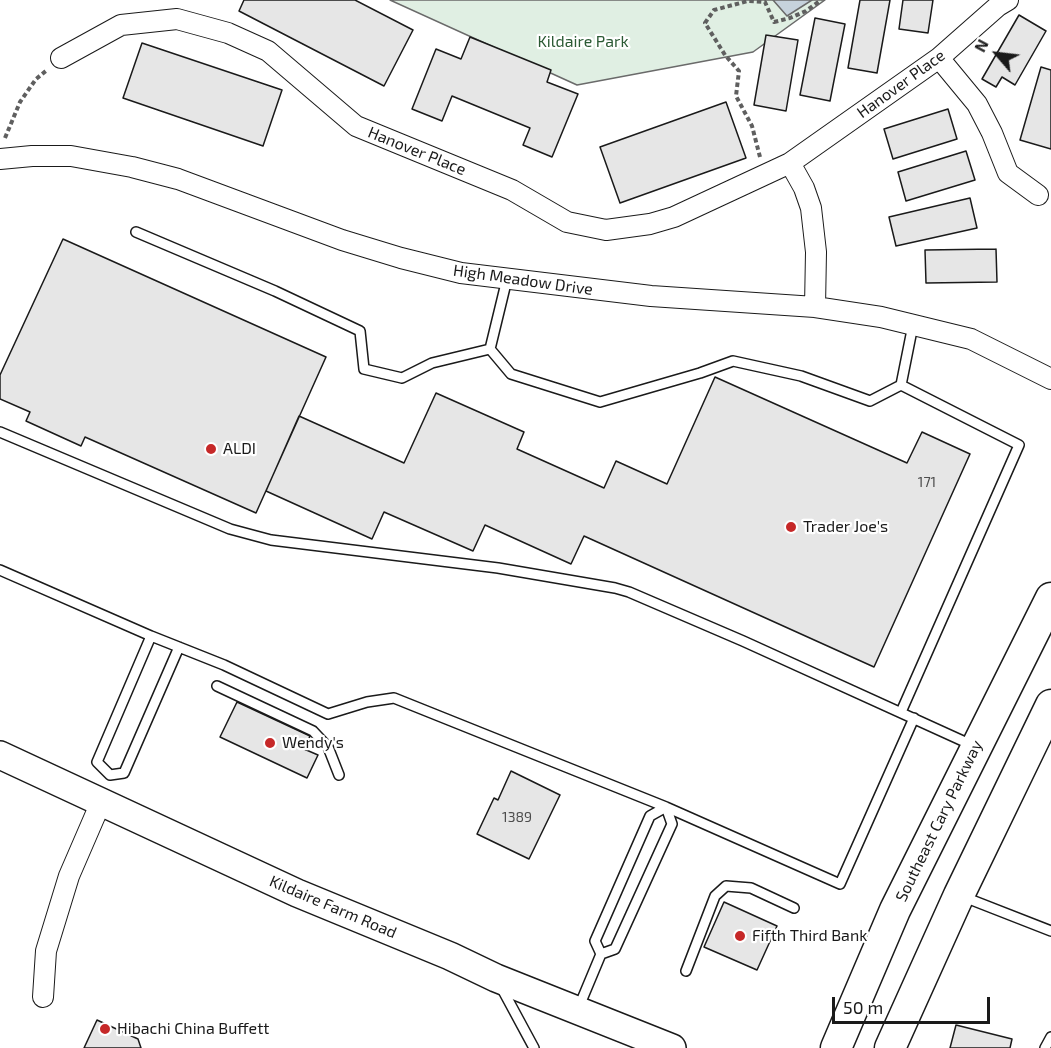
<!DOCTYPE html>
<html>
<head>
<meta charset="utf-8">
<style>
	body { margin:0 }
	#map { position:relative; width:1051px; height:1048px; overflow:hidden; background:#fff; font-family:"Exo 2",sans-serif }
	canvas { display:block }
	.north { position:absolute; left:967px; top:24px; width:60px; height:60px; -webkit-text-stroke:4px #fff; paint-order:stroke; rotate:298deg; font-size:16px; font-weight:700; line-height:24px; text-align:center; color:#1a1a1a }
	.north::after { content:''; display:block; margin:auto; width:21px; height:27px; background:#1a1a1a; clip-path:polygon(50% 0,100% 100%,50% 72%,0 100%) }
	.scale { position:absolute; left:832px; top:997px; width:158px; height:27px; box-sizing:border-box; border:3px solid #1a1a1a; border-top:0; padding-left:8px; font-size:18px; line-height:21px; white-space:nowrap; color:#1a1a1a; -webkit-text-stroke:4px #fff; paint-order:stroke }
</style>
</head>
<body>
<div id="map">
<canvas width="1051" height="1048"></canvas>
<div class="north">N</div>
<div class="scale">50 m</div>
</div>
<script>
const c = document.querySelector('canvas').getContext('2d');
c.lineJoin = 'round';
function fillPath(path, color) { c.fillStyle = color; c.fill(path, 'evenodd'); }
const toPath = rows => new Path2D(rows.map(r => 'M' + r).join(''));
function strokePath(path, color, width, dash) { c.strokeStyle = color; c.lineWidth = width; c.lineCap = dash ? 'butt' : 'round'; c.setLineDash(dash || []); c.stroke(path); }
function label(font, color, halo, rows, align = 'center') {
  c.font = font + ' "Exo 2",sans-serif'; c.lineWidth = 4.5; c.setLineDash([]); c.textBaseline = 'middle'; c.strokeStyle = halo; c.fillStyle = color; for (const [text, x, y, turn = 0] of rows) {
    c.save(); c.translate(x, y); c.rotate((+turn || 0) * Math.PI / 180); c.textAlign = isNaN(turn) ? turn : align; if (halo) c.strokeText(text, 0, 0); c.fillText(text, 0, 0); c.restore();
  }
}
const green = toPath([
	[390,0,825,0,753,52,577,85,390,0]
]);
fillPath(green, '#e0efe3');
strokePath(green, '#6a6a6a', 1.5);
const water = toPath([
	[773,0,812,0,787,16,773,0]
]);
fillPath(water, '#c6d2dc');
strokePath(water, '#6a6a6a', 1.5);
const building = toPath([
	[244,0,355,0,413,30,384,86,239,11,244,0],
	[860,0,890,0,877,73,848,68,860,0],
	[903,0,933,0,928,33,899,29,903,0],
	[1019,15,1046,31,1015,85,1002,77,996,87,982,79,1019,15],
	[815,18,845,24,830,101,800,95,815,18],
	[766,35,798,40,786,111,754,105,766,35],
	[470,37,551,70,547,82,578,94,552,157,523,145,530,128,452,96,442,121,412,109,436,49,461,59,470,37],
	[142,43,282,90,263,146,123,98,142,43],
	[1041,67,1051,70,1051,149,1020,140,1041,67],
	[726,102,746,158,620,203,600,147,726,102],
	[948,109,957,139,893,159,884,129,948,109],
	[966,151,975,180,906,201,898,172,966,151],
	[970,198,977,228,896,246,889,217,970,198],
	[63,239,326,357,256,513,85,437,81,446,26,421,30,412,0,399,0,375,63,239],
	[996,249,997,282,926,283,925,250,996,249],
	[715,377,907,463,922,432,970,454,874,667,584,536,571,564,485,525,473,551,384,512,372,539,266,491,299,416,404,463,436,393,524,432,517,449,604,488,616,461,667,484,715,377],
	[237,702,310,736,304,749,318,755,307,778,220,737,237,702],
	[511,771,560,795,529,859,477,834,494,798,498,800,511,771],
	[724,902,777,926,757,970,704,947,724,902],
	[97,1020,138,1039,141,1048,84,1048,97,1020],
	[956,1025,1012,1039,1010,1048,950,1048,956,1025]
]);
fillPath(building, '#e6e6e6');
strokePath(building, '#1a1a1a', 1.5);
const lane = toPath([
	[136,232,275,291,360,331,364,369,402,378,432,363,490,349],
	[507,279,490,349,511,374,600,402,700,373,733,361,801,376,870,401,901,385],
	[0,432,230,529,271,540,498,568,615,588,629,592,743,641,974,746],
	[0,570,151,636,224,665,328,714,367,702,394,698,666,807,840,884,914,718],
	[217,686,313,731,328,747,339,775],
	[901,712,1019,445,901,385,913,325],
	[110,775,97,762,151,636],
	[110,775,124,773,179,647],
	[964,897,1051,931],
	[686,971,715,896,726,886,751,888,794,908],
	[500,985,534,1048],
	[578,1009,601,954,595,941,650,816,666,807,672,824,615,949,601,954],
	[1045,1048,1051,1037]
]);
const street = toPath([
	[61,58,121,25,177,19,228,33,268,51,356,126,512,190,567,222,606,230,650,224,674,217,790,163,939,58,998,6,1008,0],
	[939,58,977,104,992,133,1008,173,1038,195],
	[0,159,32,156,71,156,132,167,178,179,342,240,401,258,461,273,651,296,815,307,881,317,971,339,1051,379],
	[790,163,804,188,811,208,816,252,815,307],
	[43,997,46,951,69,876,101,802]
]);
const secondary = toPath([
	[0,755,297,893,450,956,496,978,672,1048]
]);
const primary = toPath([
	[836,1048,895,910,1051,598],
	[890,1048,959,895,1051,705]
]);
strokePath(lane, '#1a1a1a', 12);
strokePath(street, '#1a1a1a', 22);
strokePath(secondary, '#1a1a1a', 30);
strokePath(primary, '#1a1a1a', 33);
strokePath(toPath([
	[5,138,20,102,36,79,47,70],
	[760,157,752,126,736,96,739,71,725,55,705,23,714,10,748,1,765,2,774,22,790,18,806,11,821,0]
]), '#5f5f5f', 4, [4.5, 3]);
strokePath(lane, '#fff', 9);
strokePath(street, '#fff', 20);
strokePath(secondary, '#fff', 27);
strokePath(primary, '#fff', 30);
for (const [x, y, r, color] of [
	[211,449,6,"#c62828"],
	[791,527,6,"#c62828"],
	[270,743,6,"#c62828"],
	[740,936,6,"#c62828"],
	[105,1029,6,"#c62828"]
]) { const dot = new Path2D(); dot.arc(x, y, r, 0, 2 * Math.PI); c.fillStyle = color; c.fill(dot); strokePath(dot, '#fff', 2); }
label('14px', '#4d4d4d', null, [
	["171",927,482],
	["1389",517,817]
]);
label('16px', '#2b5a34', '#fff', [
	["Kildaire Park",583,42]
]);
label('16px', '#1a1a1a', '#fff', [
	["Hanover Place",901,84,-36],
	["Hanover Place",417,151,22],
	["High Meadow Drive",523,280,8],
	["Southeast Cary Parkway",939,821,-64],
	["Kildaire Farm Road",333,907,23]
]);
label('16px', '#1a1a1a', '#fff', [
	["ALDI",223,449],
	["Trader Joe's",803,527],
	["Wendy's",282,743],
	["Fifth Third Bank",752,936],
	["Hibachi China Buffett",117,1029]
], 'left');
</script>
</body>
</html>
